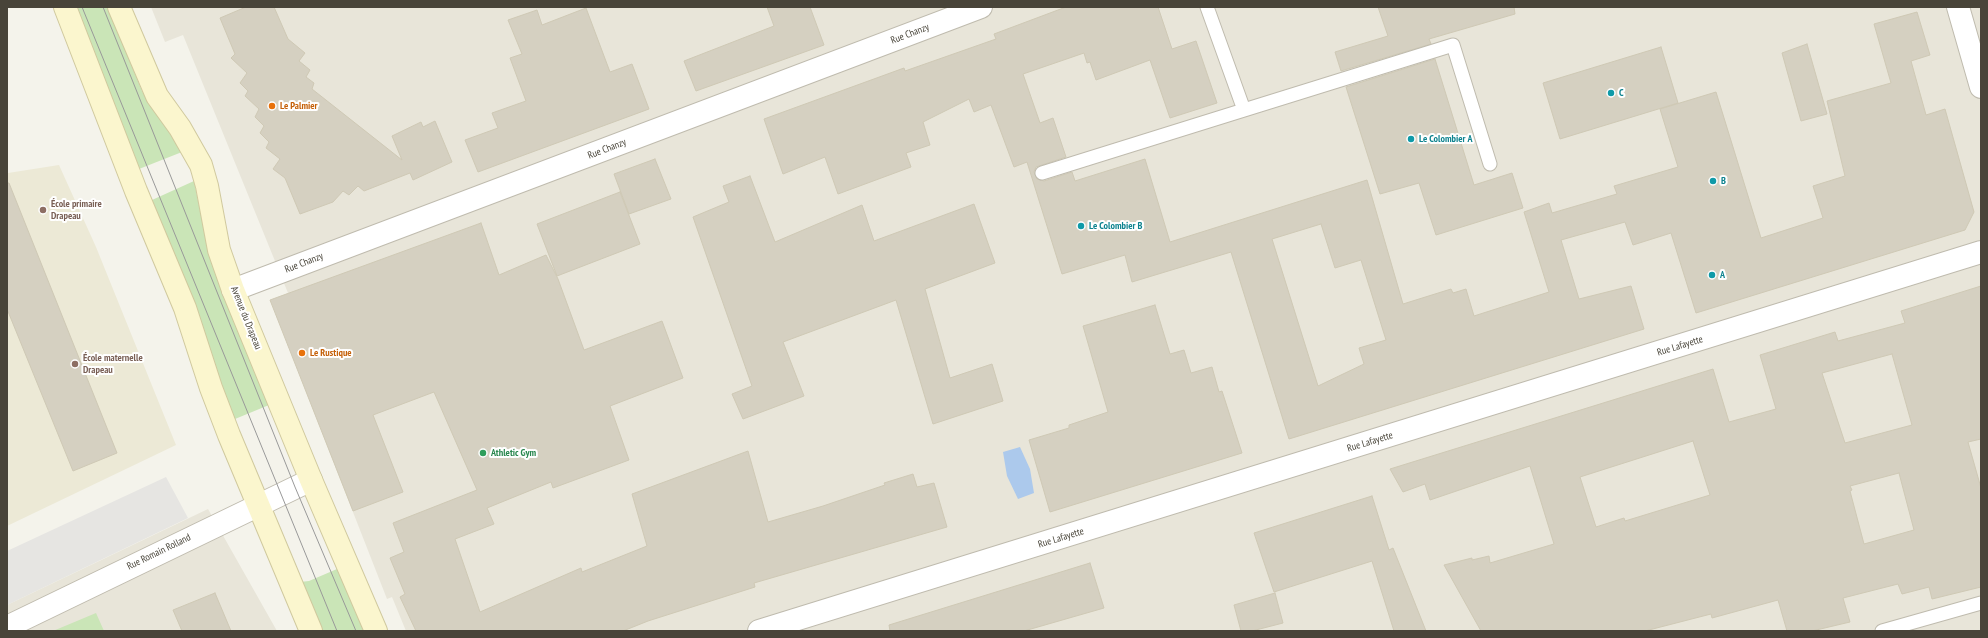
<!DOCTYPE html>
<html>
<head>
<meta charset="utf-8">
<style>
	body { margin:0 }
	#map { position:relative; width:1988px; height:638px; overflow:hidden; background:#f4f3eb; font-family:"PT Sans Narrow",sans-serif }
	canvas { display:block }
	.frame { position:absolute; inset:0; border:8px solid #484439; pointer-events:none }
</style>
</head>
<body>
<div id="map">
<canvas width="1988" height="638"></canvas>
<div class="frame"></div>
</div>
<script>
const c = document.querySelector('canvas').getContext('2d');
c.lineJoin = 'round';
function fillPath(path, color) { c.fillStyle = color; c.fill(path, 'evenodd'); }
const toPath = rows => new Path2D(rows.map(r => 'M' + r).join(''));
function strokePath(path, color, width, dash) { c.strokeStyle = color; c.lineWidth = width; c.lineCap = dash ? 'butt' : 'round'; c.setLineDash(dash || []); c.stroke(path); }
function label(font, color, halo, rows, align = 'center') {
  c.font = font + ' "PT Sans Narrow",sans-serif'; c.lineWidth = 4; c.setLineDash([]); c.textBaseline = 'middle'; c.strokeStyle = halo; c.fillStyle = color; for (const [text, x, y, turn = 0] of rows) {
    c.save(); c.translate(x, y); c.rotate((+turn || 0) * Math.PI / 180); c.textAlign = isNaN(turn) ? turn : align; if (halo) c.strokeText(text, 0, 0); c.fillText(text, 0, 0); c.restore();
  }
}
fillPath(toPath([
	[151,7,1981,7,1981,631,406,631,392,597,387,599,270,300,288,293,183,35,165,42],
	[208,509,277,631,7,631,7,605]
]), '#e8e5d9');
fillPath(toPath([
	[59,165,96,247,176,445,7,526,7,170,8,173]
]), '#ece9d6');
fillPath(toPath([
	[74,7,108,7,142,91,182,152,139,169],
	[194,181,206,240,269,405,235,419,222,390,152,200],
	[337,569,364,631,320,631,300,582,309,581],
	[96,613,104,631,53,631]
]), '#cae5b7');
fillPath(toPath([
	[166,477,188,518,7,605,7,551]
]), '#e6e5e2');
fillPath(toPath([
	[1020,447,1030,469,1034,493,1018,499,1007,476,1003,452]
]), '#acc9ec');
const building = toPath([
	[246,7,274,7,288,39,305,53,299,61,310,70,306,77,314,83,312,89,402,160,392,136,421,122,423,127,435,121,452,162,413,180,410,173,364,191,358,186,349,195,343,191,333,202,300,214,285,178,273,169,280,159,266,148,269,142,260,133,264,126,255,117,259,109,245,96,248,91,240,83,247,73,231,58,235,54,220,18,246,7],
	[767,7,810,7,824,45,696,91,684,61,774,26,767,7],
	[1066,7,1158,7,1172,49,1196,41,1217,103,1170,118,1150,60,1096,80,1090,62,1087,63,1084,53,1023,74,1040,123,1053,118,1066,157,1036,167,1034,172,1037,179,1044,181,1072,172,1075,181,1145,159,1170,242,1367,180,1403,304,1451,289,1453,293,1466,289,1474,316,1549,292,1524,212,1549,203,1552,213,1617,194,1614,186,1678,167,1660,109,1716,92,1761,238,1823,218,1813,186,1845,176,1827,101,1891,83,1874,24,1917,12,1930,55,1911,61,1926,115,1945,109,1974,212,1965,230,1696,313,1671,233,1633,245,1625,222,1561,240,1579,299,1631,286,1644,329,1289,439,1231,252,1132,282,1125,255,1062,274,1027,162,1014,167,991,105,974,112,969,99,923,122,930,145,906,153,911,167,838,194,825,157,783,174,764,119,904,68,905,71,996,39,994,34,1066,7],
	[1321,224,1335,268,1361,260,1386,340,1359,348,1364,364,1318,386,1272,239,1321,224],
	[1378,7,1514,7,1515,14,1429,39,1431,44,1341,71,1335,52,1388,36,1378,7],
	[586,8,610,72,632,64,649,109,478,172,465,140,498,128,492,113,526,101,510,58,522,54,508,20,537,10,542,25,586,8],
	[1807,44,1827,114,1801,121,1782,53,1807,44],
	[1661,47,1678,103,1560,139,1543,83,1661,47],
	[1435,59,1474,185,1512,173,1523,208,1436,235,1419,183,1380,194,1346,87,1435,59],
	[655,159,671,199,629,214,614,174,655,159],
	[750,176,775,242,862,205,874,241,974,204,995,263,925,289,950,378,992,364,1003,401,933,424,896,300,783,342,804,396,743,419,732,394,752,386,693,217,729,202,723,186,750,176],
	[7,183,9,183,117,453,73,471,7,309,7,183],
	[620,192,640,244,557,276,537,224,620,192],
	[481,223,499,275,546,255,558,279,584,350,662,321,683,378,610,406,629,460,553,488,551,482,487,508,494,524,455,539,480,612,581,568,582,572,647,546,632,494,748,451,768,522,823,506,885,485,884,483,913,474,917,487,934,483,947,527,754,583,755,587,648,621,623,631,416,631,400,597,405,594,390,558,404,552,393,523,477,490,434,392,373,415,403,492,353,511,270,300,481,223],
	[1981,286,1981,439,1968,442,1981,488,1981,587,1932,599,1929,587,1902,594,1898,584,1843,598,1850,622,1812,631,1787,631,1778,600,1712,618,1711,614,1645,631,1481,631,1444,565,1472,558,1472,560,1489,556,1490,563,1554,544,1530,466,1430,500,1425,484,1403,492,1390,469,1713,369,1729,422,1776,409,1760,355,1835,332,1838,341,1905,323,1901,311,1981,286],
	[1892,354,1912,425,1845,443,1822,373,1892,354],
	[1693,441,1710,495,1625,521,1624,518,1596,527,1580,477,1693,441],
	[1899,473,1914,530,1864,544,1850,491,1852,490,1850,486,1899,473],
	[1155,305,1170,354,1184,350,1191,373,1212,367,1219,392,1222,391,1242,453,1050,512,1029,440,1069,428,1069,425,1108,412,1083,326,1155,305],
	[1372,496,1389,550,1393,548,1426,631,1394,631,1372,561,1274,592,1254,533,1372,496],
	[1090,563,1104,608,1024,631,890,631,889,625,1090,563],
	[215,593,231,631,182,631,173,610,215,593],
	[1275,593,1283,623,1252,631,1241,631,1234,605,1275,593]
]);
fillPath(building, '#d5d0c1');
strokePath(building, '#cfc9b5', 1);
const service = toPath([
	[1207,7,1244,110,1453,45,1490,164],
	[1042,173,1244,110],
	[1882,631,1981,603]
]);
const minor = toPath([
	[1958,7,1981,87],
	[233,290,981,7],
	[7,627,311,480],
	[759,631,1981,252]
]);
const secondary = toPath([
	[65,7,136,191,185,308,211,388,229,435,311,631],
	[119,7,157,96,180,128,201,165,207,186,219,250,233,290,311,480,376,631]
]);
strokePath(service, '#bfbbae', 15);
strokePath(minor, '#bfbbae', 24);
strokePath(secondary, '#d0c99e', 24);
strokePath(service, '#fff', 13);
strokePath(minor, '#fff', 22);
strokePath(secondary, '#fbf6ce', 22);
strokePath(toPath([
	[82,7,337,631],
	[103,7,295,487,356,631]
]), '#999', 1);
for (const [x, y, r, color] of [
	[1611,93,4,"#0f9aa8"],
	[272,106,4,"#e8710a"],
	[1411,139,4,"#0f9aa8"],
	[1713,181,4,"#0f9aa8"],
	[43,210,4,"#8d6e63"],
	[1081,226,4,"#0f9aa8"],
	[1712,275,4,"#0f9aa8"],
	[302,353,4,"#e8710a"],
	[75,364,4,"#8d6e63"],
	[483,453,4,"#2e9e5b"]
]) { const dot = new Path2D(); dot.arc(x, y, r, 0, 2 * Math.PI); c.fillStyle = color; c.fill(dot); strokePath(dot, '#fff', 1.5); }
label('10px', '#484439', '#fff', [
	["Rue Chanzy",910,34,-21],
	["Rue Chanzy",607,149,-21],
	["Rue Chanzy",304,263,-21],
	["Avenue du Drapeau",246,318,68],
	["Rue Lafayette",1680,346,-17],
	["Rue Lafayette",1370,442,-17],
	["Rue Lafayette",1061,538,-17],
	["Rue Romain Rolland",159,552,-26]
]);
label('bold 10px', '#0d838f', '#fff', [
	["C",1619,93],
	["Le Colombier A",1419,139],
	["B",1721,181],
	["Le Colombier B",1089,226],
	["A",1720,275]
], 'left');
label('bold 10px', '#c56008', '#fff', [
	["Le Palmier",280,106],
	["Le Rustique",310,353]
], 'left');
label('bold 10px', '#785e54', '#fff', [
	["École primaire",51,204],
	["Drapeau",51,216],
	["École maternelle",83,358],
	["Drapeau",83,370]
], 'left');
label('bold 10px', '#27864d', '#fff', [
	["Athletic Gym",491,453]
], 'left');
</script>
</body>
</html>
